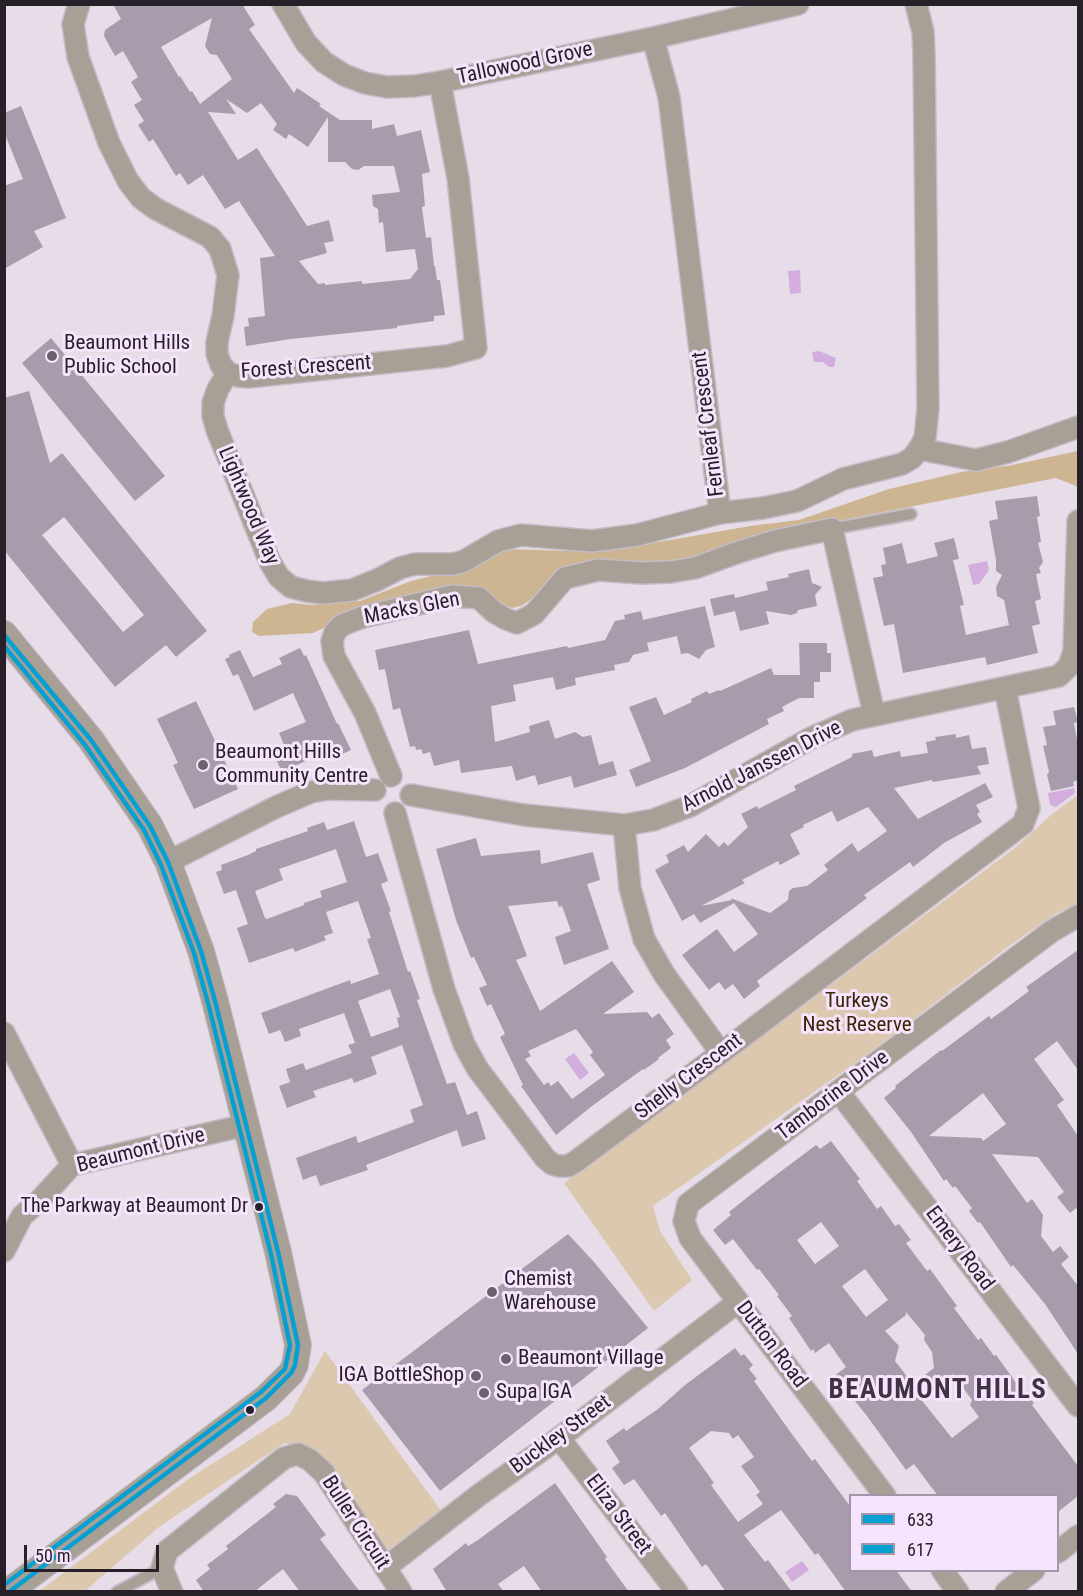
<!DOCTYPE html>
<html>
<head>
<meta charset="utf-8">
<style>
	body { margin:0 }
	#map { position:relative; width:1083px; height:1596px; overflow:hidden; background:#e6dde9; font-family:"Roboto Condensed",sans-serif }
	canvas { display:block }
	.frame { position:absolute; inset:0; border:6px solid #272029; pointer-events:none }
	.legend { position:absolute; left:849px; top:1494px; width:210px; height:78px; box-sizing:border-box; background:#f6e4fd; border:2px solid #a396a8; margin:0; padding:8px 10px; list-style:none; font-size:18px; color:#272029 }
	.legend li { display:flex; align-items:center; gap:12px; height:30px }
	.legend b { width:30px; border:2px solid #a396a8 }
	.scale { position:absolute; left:24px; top:1545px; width:135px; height:27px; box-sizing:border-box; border:3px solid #272029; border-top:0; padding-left:8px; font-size:18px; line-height:21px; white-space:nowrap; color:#272029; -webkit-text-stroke:4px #f6e4fd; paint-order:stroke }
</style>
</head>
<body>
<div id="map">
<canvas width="1083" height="1596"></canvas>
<div class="frame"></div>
<ul class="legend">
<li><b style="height:8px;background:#069fd1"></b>633</li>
<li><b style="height:8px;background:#069fd1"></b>617</li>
</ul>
<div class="scale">50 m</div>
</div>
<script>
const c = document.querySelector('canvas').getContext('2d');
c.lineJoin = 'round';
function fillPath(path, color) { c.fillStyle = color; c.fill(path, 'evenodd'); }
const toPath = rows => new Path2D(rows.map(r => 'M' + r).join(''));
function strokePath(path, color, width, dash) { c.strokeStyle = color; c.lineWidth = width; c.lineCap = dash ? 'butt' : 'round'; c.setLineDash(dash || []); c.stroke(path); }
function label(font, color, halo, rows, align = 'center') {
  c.font = font + ' "Roboto Condensed",sans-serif'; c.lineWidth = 6; c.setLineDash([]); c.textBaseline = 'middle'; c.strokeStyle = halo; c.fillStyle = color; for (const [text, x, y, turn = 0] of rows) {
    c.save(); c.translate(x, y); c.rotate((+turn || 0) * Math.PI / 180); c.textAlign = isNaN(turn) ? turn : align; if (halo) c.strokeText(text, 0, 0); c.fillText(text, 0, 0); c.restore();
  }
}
fillPath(toPath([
	[1078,795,1078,903,1057,913,1009,946,879,1046,653,1206,660,1231,692,1280,654,1311,564,1183,1015,848,1052,814],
	[325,1351,442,1512,379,1556,304,1447,284,1443,159,1527,85,1591,38,1592,187,1480,290,1414]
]), '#dcc7af');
fillPath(toPath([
	[1078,451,1078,487,1056,478,807,527,692,557,639,565,559,572,530,600,521,606,512,608,505,606,482,589,466,586,437,591,354,614,313,633,259,636,252,632,253,622,267,609,292,603,312,605,360,601,411,581,455,570,506,549,570,551,659,542,750,526,799,520,889,489,961,472,1007,466]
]), '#ceb592');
fillPath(toPath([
	[800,270,801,293,790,294,788,271],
	[819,351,836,358,834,367,829,367,823,362,814,362,812,352],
	[987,561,989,570,979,584,973,585,968,565],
	[1074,788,1075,793,1056,807,1050,805,1048,793],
	[574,1053,589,1073,580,1080,565,1059],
	[802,1561,809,1570,792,1582,785,1572]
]), '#d2adde');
fillPath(toPath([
	[113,4,242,4,255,25,249,29,294,93,297,88,321,104,319,106,340,120,372,120,372,129,394,124,397,136,421,130,430,172,422,174,425,206,422,207,426,238,431,237,434,266,435,266,437,280,440,280,445,315,434,316,434,321,397,326,397,328,291,339,246,346,244,327,249,326,248,318,265,316,260,258,275,256,239,201,225,209,203,175,188,185,180,173,176,176,153,139,149,142,138,125,144,121,134,105,142,100,131,82,138,77,123,51,115,56,104,36,105,30,121,19],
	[212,18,205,46,210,54,217,55,232,79,200,104,192,91,190,92,180,76,179,77,161,47],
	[226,99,247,113,261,103,277,124,273,130,286,139,289,134,308,147,328,117,328,162,345,162,352,169,358,170,364,166,394,166,400,192,372,195,373,206,378,209,379,223,383,222,386,252,415,249,418,269,410,279,362,284,362,281,325,285,325,283,318,284,299,261,327,253,324,243,334,241,329,220,307,226,257,148,238,160,208,112,236,114],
	[21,106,66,218,34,231,43,247,4,269,4,186,23,179,4,132,4,113],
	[51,338,165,476,135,501,22,363],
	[29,391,50,463,62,453,207,631,176,657,166,645,115,687,4,550,4,398],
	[64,517,144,615,123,632,42,535],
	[1037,496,1040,516,1037,517,1041,542,1038,543,1043,562,1039,568,1041,573,1036,574,1041,599,1035,601,1040,624,1032,626,1038,653,987,665,985,657,903,673,894,624,884,626,873,578,883,576,881,565,886,564,883,548,902,543,907,564,938,556,934,543,954,538,959,559,953,560,964,605,960,606,966,635,1009,625,1004,600,997,596,996,587,1002,575,996,571,996,560,989,521,998,519,995,501],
	[809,569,812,583,822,587,815,595,817,606,798,610,797,613,791,615,766,611,769,624,740,631,735,611,714,616,710,599,734,594,735,598,768,590,766,582,789,577,788,574],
	[705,606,715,647,706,650,699,659,688,653,681,654,677,636,647,643,649,651,633,655,629,662,614,665,615,670,575,678,576,685,556,690,553,677,513,685,516,701,491,706,495,742,530,732,529,726,549,720,555,739,575,732,583,737,591,735,599,765,613,761,617,775,574,788,571,776,538,785,535,775,516,781,512,766,461,773,459,760,434,766,430,752,423,754,421,749,416,750,415,746,410,747,400,708,393,710,385,669,379,670,375,650,469,630,478,664,567,646,568,648,605,640,615,621,625,619,624,615,641,611,643,620],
	[799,643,827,643,827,653,831,653,831,672,820,672,820,682,814,682,814,698,799,698,782,707,784,711,767,719,769,724,685,768,636,787,629,770,651,761,629,707,656,697,664,715,692,702,691,699,707,691,709,694,719,690,720,691,771,668,774,675,800,675],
	[300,648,304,656,306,655,337,724,338,723,351,750,329,760,325,752,282,772,272,751,284,745,279,733,306,722,293,693,254,711,238,674,233,676,225,659,230,657,229,655,240,650,253,677,282,664,279,658],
	[196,701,238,789,194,809,173,765,178,763,157,719],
	[1074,707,1078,722,1074,723,1078,746,1078,780,1073,782,1074,786,1051,791,1047,775,1049,772,1043,746,1047,745,1043,727,1056,725,1053,711],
	[956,734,956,738,969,735,972,749,986,747,989,764,977,766,981,774,933,782,932,780,894,788,918,819,985,783,993,797,976,805,980,812,977,814,982,822,944,843,913,867,910,862,864,895,867,898,757,981,760,986,744,999,733,984,725,990,719,982,709,990,682,955,717,929,734,952,758,934,734,903,700,923,694,914,682,921,655,870,669,862,666,855,684,845,688,852,706,834,719,847,724,842,728,846,748,827,741,814,757,806,758,809,796,790,794,786,852,757,852,754,872,750,874,757,900,751,901,757,928,753,926,742,936,740,935,737],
	[868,807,887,831,858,852,852,843,824,865,828,870,807,886,793,888,789,891,788,900,770,913,730,898,732,900,701,906,745,883,742,880,778,861,780,865,800,854,790,834,804,827,803,825,832,811,837,822],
	[354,821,366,857,378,853,388,881,381,884,391,911,389,912,408,972,410,971,420,999,417,1000,447,1084,455,1082,467,1115,477,1111,486,1139,462,1147,457,1130,366,1165,368,1170,320,1186,316,1175,303,1180,296,1158,356,1136,358,1143,414,1122,410,1110,423,1105,402,1045,371,1057,377,1074,354,1083,352,1078,313,1091,316,1097,287,1108,279,1086,290,1082,286,1069,303,1063,306,1070,352,1053,348,1045,355,1043,344,1013,299,1029,301,1036,285,1042,280,1030,269,1034,261,1013,350,980,351,984,379,974,367,939,371,938,358,901,326,912,333,933,324,936,326,940,295,952,293,948,249,963,237,928,248,924,236,890,224,894,216,872,222,870,221,865,248,855,256,851,256,849,308,831,307,828,324,822,327,830],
	[336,849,347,882,320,891,322,897,304,903,304,905,267,919,265,918,255,891,283,880,279,869],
	[390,989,400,1017,397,1018,399,1027,371,1037,358,1001],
	[476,838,481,856,540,850,541,864,593,852,600,880,587,884,609,949,564,965,555,937,571,931,562,906,559,907,557,901,508,906,527,956,516,960,540,1011,612,961,634,992,603,1014,647,1012,652,1018,659,1013,674,1034,666,1040,671,1048,658,1058,659,1059,644,1070,643,1069,592,1106,556,1135,521,1086,523,1085,500,1037,505,1034,491,1004,487,1006,479,988,487,985,474,957,471,958,456,920,436,849],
	[576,1029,593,1052,590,1055,605,1075,572,1099,558,1081,551,1086,548,1082,544,1085,525,1059,531,1056,528,1051],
	[1078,950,1078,1070,1057,1041,1034,1059,1064,1100,1057,1105,1078,1136,1078,1211,1076,1208,1070,1213,1057,1197,1064,1192,1038,1157,992,1154,1027,1203,1032,1199,1043,1215,1041,1236,1053,1252,1060,1246,1069,1257,1061,1264,1078,1286,1078,1354,1045,1304,1013,1265,1011,1267,980,1222,978,1223,969,1211,972,1208,955,1186,953,1188,946,1179,944,1181,911,1132,884,1098,896,1088,895,1086,941,1050,942,1051,989,1016,991,1019,1005,1009,1029,991,1026,987],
	[983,1093,1006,1124,983,1141,981,1138,929,1136],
	[831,1141,860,1179,857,1181,877,1209,881,1206,895,1226,899,1224,911,1240,906,1243,927,1271,930,1269,943,1287,957,1306,954,1308,978,1340,981,1338,994,1356,996,1355,1019,1387,1021,1386,1034,1403,1032,1405,1078,1466,1078,1496,1058,1512,1058,1496,938,1496,914,1464,906,1470,867,1416,847,1391,844,1393,833,1377,846,1367,829,1343,815,1353,813,1349,811,1351,789,1318,792,1316,777,1296,779,1295,759,1269,757,1270,733,1239,725,1245,713,1230,731,1215,729,1212,768,1181,816,1145,820,1149],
	[821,1222,839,1246,815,1264,797,1240],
	[865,1269,888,1300,866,1317,842,1286],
	[906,1312,925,1335,924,1340,932,1352,934,1368,913,1384,895,1361,899,1346,885,1331,906,1315],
	[953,1374,972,1400,970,1405,979,1417,952,1438,919,1397,942,1379,943,1382],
	[568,1234,594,1262,648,1328,440,1491,362,1390],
	[735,1348,741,1356,744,1354,753,1365,749,1369,757,1379,754,1381,794,1437,812,1461,815,1459,850,1506,850,1570,896,1570,912,1592,846,1592,818,1553,815,1555,781,1510,744,1535,765,1562,768,1560,792,1592,726,1592,706,1564,702,1567,665,1513,661,1516,634,1479,624,1485,612,1468,620,1462,606,1441,624,1428,626,1431,658,1409,685,1385],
	[711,1431,729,1433,733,1439,738,1435,754,1457,741,1466,760,1492,756,1495,763,1504,738,1522,711,1485,714,1483,689,1448],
	[555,1483,607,1557,605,1559,629,1592,542,1592,524,1566,498,1584,504,1592,447,1592,433,1569,466,1543,468,1546,478,1540],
	[286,1494,297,1496,326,1535,320,1539,360,1592,300,1592,283,1569,254,1592,204,1592,196,1580,210,1569,207,1565,228,1549,226,1546,276,1507,273,1504]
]), '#a89cac');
const service = toPath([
	[832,529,911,514],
	[117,1592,162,1568]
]);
const minor = toPath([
	[79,4,73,24,78,57,109,143,128,181,141,198,156,209,210,237,220,249,228,275,223,316,217,342,217,354,221,365,228,373,238,376,248,377,447,356,476,348,458,178,440,82],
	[283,4,306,43,324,62,344,75,365,83,387,87,415,86,440,82,653,38,798,4],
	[653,38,669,97,720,513,763,508,797,501,843,479,902,464,912,458,919,449,925,438,928,408,924,54,923,32,916,4],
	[228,373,218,389,213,403,213,416,217,430,270,562,279,577,291,587,307,591,323,593,352,590,377,580,400,568,415,564,453,564,464,561,498,541,521,535,592,541,637,535,720,513],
	[919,449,976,460,1008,452,1078,427],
	[391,776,365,713,334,656,332,641,335,632,342,625,363,617,452,596,479,598,494,612,506,619,517,623,534,614,565,578,598,570,641,573,670,572,695,568,739,552,775,541,832,529,874,714],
	[411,795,524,815,624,825,653,820,690,806,811,738,852,720,1059,676,1069,666,1074,651,1078,521],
	[395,813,444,989,464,1044,477,1068,545,1158,552,1164,559,1166,568,1166,575,1162,721,1053,1023,824,1029,808,1005,688],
	[624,825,630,888,644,939,664,974,721,1053],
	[168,862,276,807,311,792,328,789,375,790],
	[4,1033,72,1165],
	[839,1092,1078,1406],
	[4,1251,22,1216,39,1201,72,1165,246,1125],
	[559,1438,677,1592],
	[885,1496,690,1238,684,1221,688,1204,1052,931,1078,916],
	[1058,1552,1078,1536],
	[385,1568,479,1495,559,1438,738,1302],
	[942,1570,958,1592],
	[172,1592,162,1568,167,1551,284,1458,298,1454,310,1460,324,1473,401,1592],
	[1006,1592,1034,1570]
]);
const tertiary = toPath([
	[4,634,91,740,150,826,168,862,201,951,215,1001,278,1252,298,1345,295,1365,291,1373,266,1398,8,1592]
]);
strokePath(service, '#c3bcc6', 14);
strokePath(minor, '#c3bcc6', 24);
strokePath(tertiary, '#c3bcc6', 28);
strokePath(service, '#a89f96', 10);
strokePath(minor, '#a89f96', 21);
strokePath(tertiary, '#a89f96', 26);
strokePath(toPath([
	[4,635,91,740,150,826,168,862,201,951,215,1001,278,1252,298,1345,295,1365,291,1373,266,1398,9,1592]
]), '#069fd1', 4.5);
strokePath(toPath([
	[4,646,85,745,144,830,161,865,194,953,208,1003,271,1254,290,1345,285,1369,261,1392,4,1585]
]), '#069fd1', 4.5);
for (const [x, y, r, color] of [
	[52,356,6,"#6a626c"],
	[203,765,6,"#6a626c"],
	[259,1207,5,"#272029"],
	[492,1292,6,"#6a626c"],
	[506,1359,6,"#6a626c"],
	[476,1376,6,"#6a626c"],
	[484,1393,6,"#6a626c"],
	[250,1410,5,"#272029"]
]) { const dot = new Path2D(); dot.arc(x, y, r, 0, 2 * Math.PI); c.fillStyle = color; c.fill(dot); strokePath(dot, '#f6e4fd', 2); }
label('20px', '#272029', '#f6e4fd', [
	["The Parkway at Beaumont Dr",248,1207]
], 'right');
label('21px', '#272029', '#f6e4fd', [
	["Tallowood Grove",525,64,-12],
	["Forest Crescent",306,368,-4],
	["Fernleaf Crescent",709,424,-97],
	["Lightwood Way",248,506,67],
	["Macks Glen",412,609,-11],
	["Arnold Janssen Drive",762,767,-27],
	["Shelly Crescent",689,1077,-37],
	["Tamborine Drive",833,1096,-37],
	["Beaumont Drive",141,1151,-14],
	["Emery Road",959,1249,53],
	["Dutton Road",771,1345,53],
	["Buckley Street",561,1435,-36],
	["Eliza Street",618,1515,53],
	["Buller Circuit",355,1523,57]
]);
label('21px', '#272029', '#f6e4fd', [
	["Beaumont Hills",64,344],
	["Public School",64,368],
	["Beaumont Hills",215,753],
	["Community Centre",215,777],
	["Chemist",504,1280],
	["Warehouse",504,1304],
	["Beaumont Village",518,1359],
	["IGA BottleShop",464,1376,"right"],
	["Supa IGA",496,1393]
], 'left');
label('21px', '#382706', '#f6e4fd', [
	["Turkeys",857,1002],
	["Nest Reserve",857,1026]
]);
c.letterSpacing = '1.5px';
label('bold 27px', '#403245', '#f6e4fd', [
	["BEAUMONT HILLS",938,1391]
]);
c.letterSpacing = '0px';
</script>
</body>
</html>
